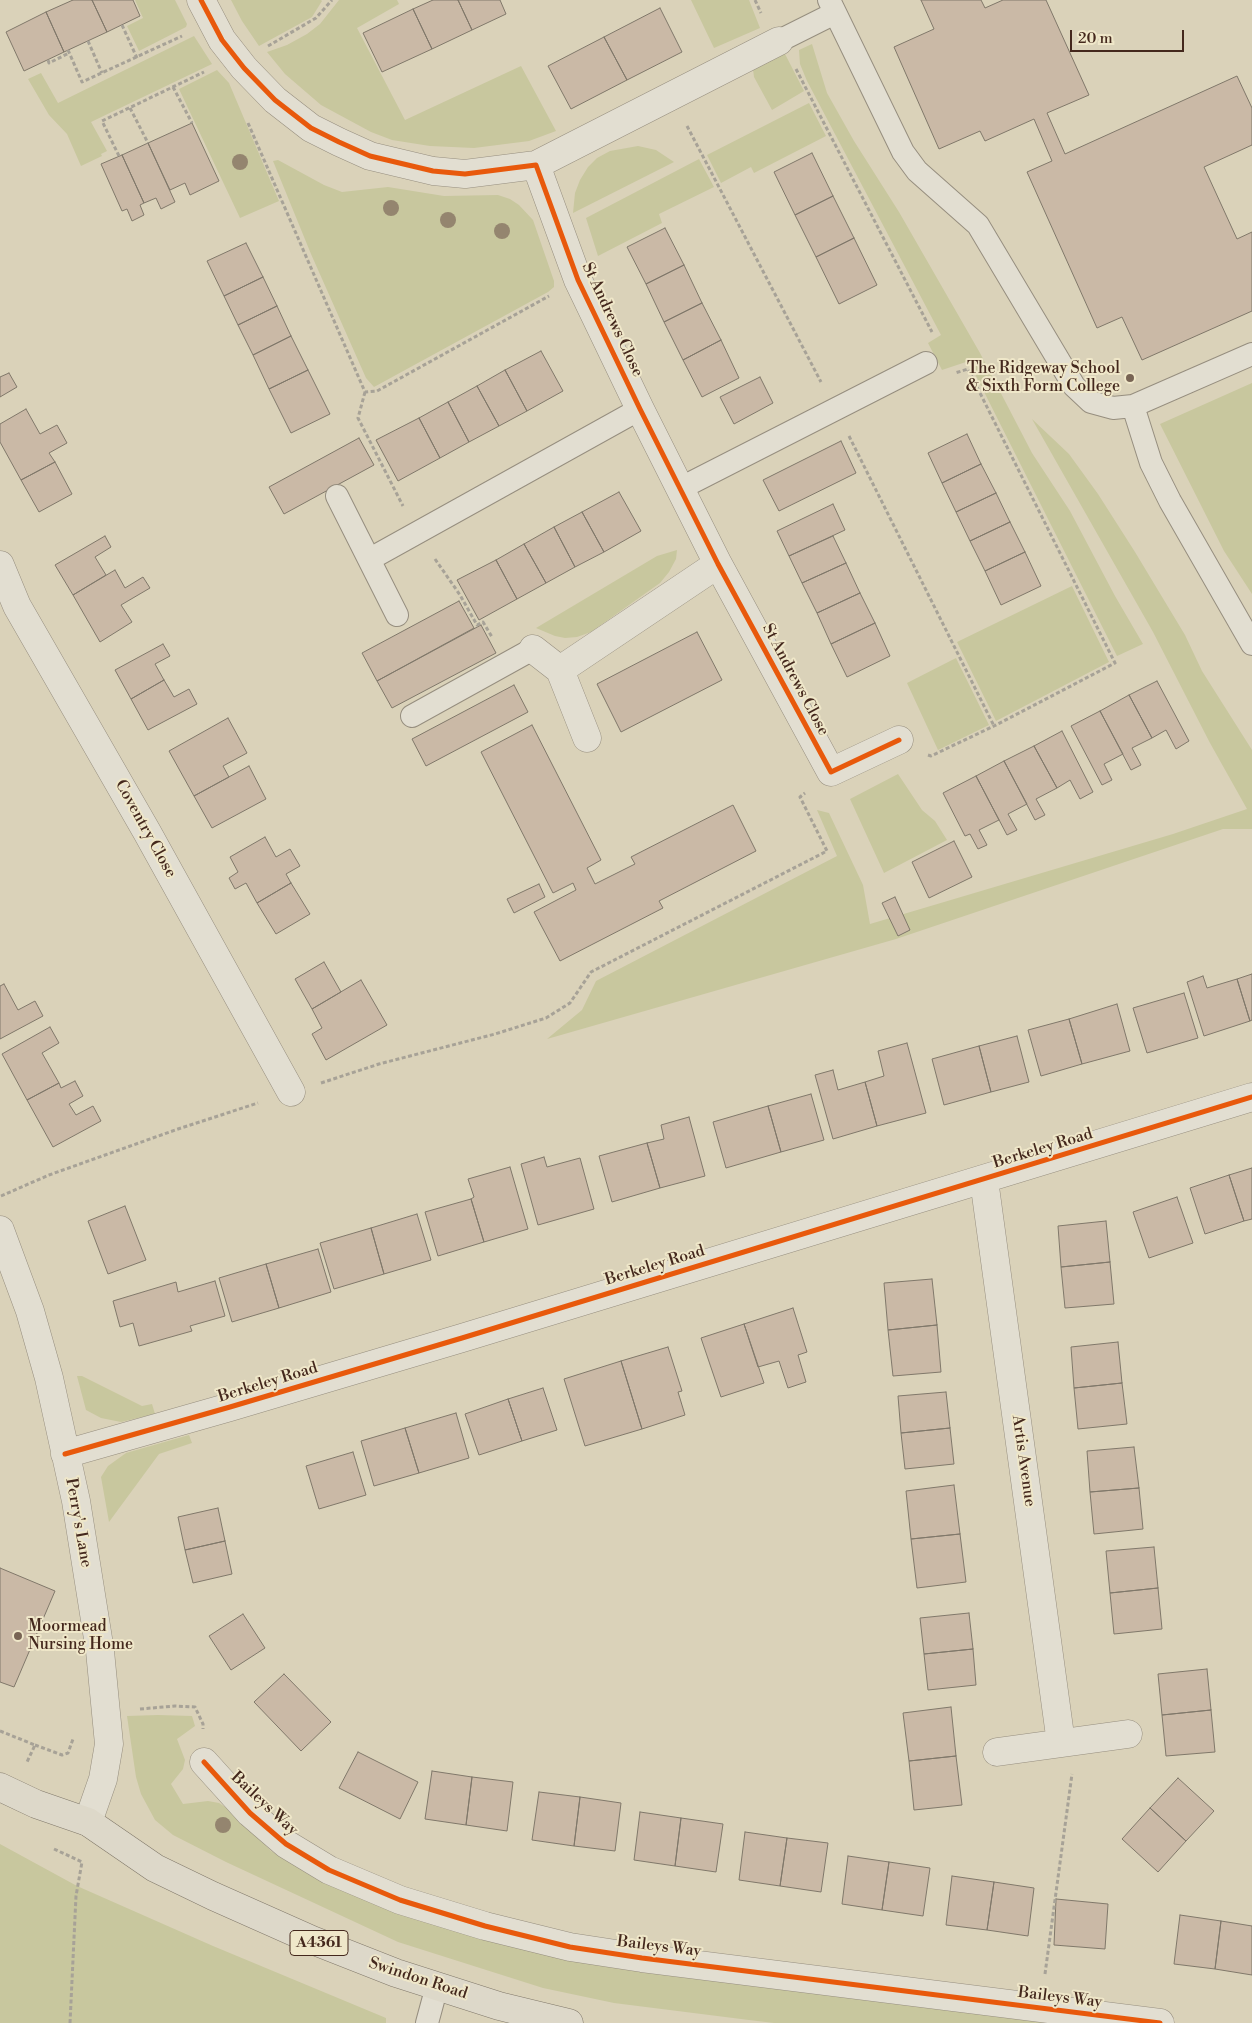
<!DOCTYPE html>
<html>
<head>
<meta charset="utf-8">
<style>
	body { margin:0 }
	#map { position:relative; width:1252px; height:2023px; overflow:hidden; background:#dad2b9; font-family:"Libre Bodoni",serif }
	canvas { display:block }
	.scale { position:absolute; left:1070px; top:30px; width:114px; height:22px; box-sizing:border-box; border:2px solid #44281d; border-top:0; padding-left:6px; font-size:15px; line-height:18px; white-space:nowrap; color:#44281d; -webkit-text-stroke:4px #efe7c9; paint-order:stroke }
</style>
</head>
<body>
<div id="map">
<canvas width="1252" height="2023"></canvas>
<div class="scale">20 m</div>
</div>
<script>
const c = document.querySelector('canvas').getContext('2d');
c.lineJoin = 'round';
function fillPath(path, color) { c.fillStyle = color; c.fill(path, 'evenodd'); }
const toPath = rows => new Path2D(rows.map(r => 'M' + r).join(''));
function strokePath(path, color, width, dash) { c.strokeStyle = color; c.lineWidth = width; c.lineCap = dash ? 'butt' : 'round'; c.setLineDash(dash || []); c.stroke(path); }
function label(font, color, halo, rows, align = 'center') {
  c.font = font + ' "Libre Bodoni",serif'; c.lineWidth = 4; c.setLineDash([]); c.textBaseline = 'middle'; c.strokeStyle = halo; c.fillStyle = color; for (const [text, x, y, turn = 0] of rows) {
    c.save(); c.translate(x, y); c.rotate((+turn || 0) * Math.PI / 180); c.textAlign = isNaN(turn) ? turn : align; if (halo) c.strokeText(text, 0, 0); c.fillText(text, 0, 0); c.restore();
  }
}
fillPath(toPath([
	[135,0,175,0,187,24,186,27,139,51,127,26,143,18],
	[231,0,321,0,322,1,312,17,259,46,242,21],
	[339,0,397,0,399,4,357,28,405,120,521,66,556,131,529,141,474,148,430,146,392,140,371,132,321,105,285,74,267,52,287,45,307,34,320,24],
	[691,0,749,0,760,28,714,48],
	[194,36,212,64,91,122,107,151,101,154,102,156,81,166,67,134,49,115,28,79,41,73,58,103],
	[812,44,827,93,854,141,899,212,980,353,1032,453,1070,511,1115,596,1143,644,1117,656,970,364,966,362,942,370,928,343,941,335,807,81,800,64,799,50],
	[785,54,804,91,772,110,754,77,753,69],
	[217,70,229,83,279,201,240,218,179,89],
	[809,103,826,136,754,173,751,167,721,183,707,155],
	[638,146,656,150,674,162,573,213,575,193,580,180,588,167,597,158,610,151],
	[699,159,714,187,659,214,662,223,598,256,586,218],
	[278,160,324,185,342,192,388,187,444,196,498,195,510,199,519,205,533,220,554,281,554,287,548,292,374,387,366,378,311,254,273,161],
	[1252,383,1252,594,1224,551,1160,424],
	[1032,419,1069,454,1098,494,1135,552,1185,635,1202,671,1252,750,1252,829,1223,829,896,939,547,1039,582,1010,596,981,837,856,817,810,829,813,863,885,870,924,1173,834,1247,809,1210,743,1153,632],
	[677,550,676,559,669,572,660,583,591,632,577,637,565,638,555,636,536,628,657,556],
	[1072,586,1109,662,996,721,957,642],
	[956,658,989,725,938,750,907,683],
	[898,774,922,810,935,821,947,840,884,873,850,799],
	[77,1376,82,1376,142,1406,152,1404,155,1414,121,1422,101,1418,86,1410],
	[189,1435,192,1443,159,1454,109,1522,101,1477,108,1466,126,1453],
	[158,1715,192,1716,195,1726,177,1739,185,1760,183,1769,171,1784,183,1804,208,1801,219,1803,236,1814,271,1851,347,1892,428,1921,1068,2023,774,2023,749,2020,614,2003,543,1988,398,1942,226,1862,173,1835,155,1820,141,1794,136,1777,127,1716],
	[0,1844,77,1886,213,1946,386,2018,386,2023,0,2023]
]), '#c8c79e');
const building = toPath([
	[73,0,92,0,107,32,64,52,46,12,73,0],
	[92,0,133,0,140,16,107,32,92,0],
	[433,0,458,0,472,30,432,49,413,9,433,0],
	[458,0,500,0,506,14,472,30,458,0],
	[921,0,981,0,985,8,1003,0,1046,0,1089,95,1047,113,1065,154,1237,76,1252,108,1252,145,1204,167,1237,239,1252,232,1252,311,1142,360,1122,317,1097,328,1027,172,1052,161,1034,119,985,141,980,131,939,149,894,47,934,29,921,0],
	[660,8,682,52,627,80,604,37,660,8],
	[413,9,432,49,382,72,363,33,413,9],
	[46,12,64,52,24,71,6,32,46,12],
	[604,37,627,80,571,109,548,66,604,37],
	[192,123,219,181,190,195,185,183,170,190,148,143,192,123],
	[148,143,175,202,161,209,156,198,144,203,122,155,148,143],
	[812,153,833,196,795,215,774,172,812,153],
	[122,155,144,203,140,205,144,215,132,221,127,209,122,211,101,164,122,155],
	[833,196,854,238,816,257,795,215,833,196],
	[665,228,684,265,646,284,627,247,665,228],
	[854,238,877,285,839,304,816,257,854,238],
	[246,243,263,277,224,296,207,261,246,243],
	[684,265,702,303,664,322,646,284,684,265],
	[263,277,277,306,238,325,224,296,263,277],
	[702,303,721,340,683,360,664,322,702,303],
	[277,306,291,336,253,355,238,325,277,306],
	[291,336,308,370,269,389,253,355,291,336],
	[721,340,739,378,702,397,683,360,721,340],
	[541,351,563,391,527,411,505,370,541,351],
	[308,370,330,414,291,433,269,389,308,370],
	[505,370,527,411,499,426,477,386,505,370],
	[9,373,17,387,0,397,0,377,9,373],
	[760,377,773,403,734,424,720,397,760,377],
	[477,386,499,426,469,442,448,402,477,386],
	[448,402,469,442,440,458,419,418,448,402],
	[26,409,40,434,57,425,67,443,49,453,55,462,21,480,0,442,0,424,26,409],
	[419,418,440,458,398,481,376,440,419,418],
	[967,434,981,464,942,483,928,453,967,434],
	[359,438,374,465,284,514,269,487,359,438],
	[841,441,856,473,779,511,763,480,841,441],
	[55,462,72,494,39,512,21,480,55,462],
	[981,464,996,493,956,512,942,483,981,464],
	[619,492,641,531,604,552,582,512,619,492],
	[996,493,1010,522,970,541,956,512,996,493],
	[833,504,845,530,789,556,777,531,833,504],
	[582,512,604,552,575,567,554,527,582,512],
	[1010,522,1025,552,985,571,970,541,1010,522],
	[554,527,575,567,546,583,524,544,554,527],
	[105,536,111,547,95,557,106,575,73,595,55,565,105,536],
	[833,536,846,563,802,583,789,556,833,536],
	[524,544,546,583,517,599,496,560,524,544],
	[1025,552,1041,586,1001,605,985,571,1025,552],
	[496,560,517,599,479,620,457,580,496,560],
	[846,563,860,593,817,613,802,583,846,563],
	[115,570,125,588,143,577,150,588,121,605,132,622,100,642,73,595,115,570],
	[860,593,875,623,831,644,817,613,860,593],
	[459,601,474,628,377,681,362,653,459,601],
	[875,623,890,656,847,677,831,644,875,623],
	[481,625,496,653,392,708,377,681,481,625],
	[697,632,722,680,621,732,597,684,697,632],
	[163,644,170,656,155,664,164,680,131,699,115,670,163,644],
	[164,680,174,697,189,689,197,704,148,730,131,699,164,680],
	[1157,681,1189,741,1176,749,1166,730,1152,738,1129,695,1157,681],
	[514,685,528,712,426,766,412,739,514,685],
	[1129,695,1152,738,1132,748,1141,765,1131,770,1100,711,1129,695],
	[1100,711,1123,754,1104,764,1112,780,1102,785,1071,726,1100,711],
	[228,718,247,753,223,766,229,777,194,796,169,751,228,718],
	[532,725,601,860,587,868,595,884,635,864,631,857,733,805,756,851,659,901,663,908,560,961,534,912,576,890,573,883,553,893,481,752,532,725],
	[1062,731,1093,792,1080,799,1070,780,1057,788,1034,746,1062,731],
	[1034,746,1057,788,1036,799,1045,815,1035,820,1004,761,1034,746],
	[1004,761,1027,804,1008,814,1017,830,1007,835,976,776,1004,761],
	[249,766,266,799,212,828,194,796,249,766],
	[976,776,999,820,979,830,987,845,978,849,970,834,965,836,943,793,976,776],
	[265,837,276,857,290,849,300,866,286,874,291,883,257,903,246,883,235,889,229,878,238,872,230,857,265,837],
	[954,841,972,877,929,898,912,862,954,841],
	[291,883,310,914,276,934,257,903,291,883],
	[539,884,545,897,514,913,507,899,539,884],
	[895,897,910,930,898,936,882,903,895,897],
	[324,962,341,992,312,1009,295,979,324,962],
	[1252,974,1252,1020,1250,1021,1237,979,1252,974],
	[1203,976,1207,988,1237,979,1250,1021,1204,1036,1187,982,1203,976],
	[361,980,387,1025,326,1060,312,1034,322,1028,312,1009,361,980],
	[4,984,18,1010,35,1001,43,1016,0,1039,0,986,4,984],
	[1184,993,1198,1038,1147,1053,1133,1008,1184,993],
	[1117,1004,1130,1051,1082,1064,1069,1019,1117,1004],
	[1069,1019,1082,1064,1041,1076,1028,1030,1069,1019],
	[50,1027,59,1043,42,1053,59,1083,27,1100,2,1054,50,1027],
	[1017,1036,1029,1082,991,1092,979,1046,1017,1036],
	[907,1043,926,1113,877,1126,865,1082,884,1076,878,1051,907,1043],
	[979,1046,991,1092,944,1105,932,1059,979,1046],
	[833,1070,838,1090,865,1082,877,1126,833,1139,815,1075,833,1070],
	[75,1081,83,1096,69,1104,76,1115,93,1106,101,1121,53,1147,27,1100,59,1083,61,1088,75,1081],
	[811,1094,824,1140,781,1152,768,1106,811,1094],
	[768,1106,781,1152,726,1168,713,1122,768,1106],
	[689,1117,705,1176,660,1188,647,1143,664,1139,661,1125,689,1117],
	[647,1143,660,1188,612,1202,599,1156,647,1143],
	[544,1157,547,1167,580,1158,594,1209,538,1225,521,1164,544,1157],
	[510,1167,528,1229,484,1242,471,1199,474,1197,468,1179,510,1167],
	[1252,1168,1252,1219,1244,1221,1229,1175,1252,1168],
	[1229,1175,1244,1221,1205,1234,1190,1188,1229,1175],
	[1177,1197,1193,1243,1149,1258,1133,1212,1177,1197],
	[471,1199,484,1242,438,1256,425,1212,471,1199],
	[125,1206,146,1260,108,1274,88,1221,125,1206],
	[417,1214,431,1260,384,1274,371,1228,417,1214],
	[1106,1221,1110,1262,1061,1267,1058,1226,1106,1221],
	[371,1228,384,1274,334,1289,320,1243,371,1228],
	[318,1249,331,1292,279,1308,266,1264,318,1249],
	[1110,1262,1114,1304,1065,1308,1061,1267,1110,1262],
	[266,1264,279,1308,232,1322,219,1278,266,1264],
	[932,1279,937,1325,888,1330,884,1283,932,1279],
	[215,1281,225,1316,190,1326,192,1331,139,1346,133,1323,120,1327,113,1301,176,1282,178,1292,215,1281],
	[793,1308,807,1352,798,1355,806,1382,788,1388,779,1361,758,1367,744,1324,793,1308],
	[744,1324,764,1383,721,1397,701,1338,744,1324],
	[937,1325,941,1372,893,1376,888,1330,937,1325],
	[1118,1342,1122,1383,1074,1388,1071,1347,1118,1342],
	[668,1347,682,1391,678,1392,685,1415,642,1429,621,1361,668,1347],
	[621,1361,642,1429,585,1446,564,1379,621,1361],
	[1122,1383,1127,1424,1078,1429,1074,1388,1122,1383],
	[543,1388,557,1430,522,1441,508,1399,543,1388],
	[946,1392,950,1428,901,1433,898,1396,946,1392],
	[508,1399,522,1441,479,1455,465,1414,508,1399],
	[456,1413,469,1458,419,1473,405,1428,456,1413],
	[405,1428,419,1473,374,1486,361,1441,405,1428],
	[950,1428,954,1464,905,1469,901,1433,950,1428],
	[1134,1447,1139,1488,1090,1492,1087,1451,1134,1447],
	[353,1452,366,1495,319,1509,306,1466,353,1452],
	[954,1485,960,1534,911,1539,906,1491,954,1485],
	[1139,1488,1143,1529,1094,1534,1090,1492,1139,1488],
	[218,1508,225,1541,185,1550,178,1517,218,1508],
	[960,1534,966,1582,917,1588,911,1539,960,1534],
	[225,1541,232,1574,193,1583,185,1550,225,1541],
	[1154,1547,1158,1588,1110,1593,1106,1551,1154,1547],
	[0,1568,55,1591,14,1687,0,1682,0,1568],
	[1158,1588,1162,1629,1114,1634,1110,1593,1158,1588],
	[969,1613,973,1649,924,1654,920,1618,969,1613],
	[243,1614,265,1648,231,1670,209,1636,243,1614],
	[973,1649,976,1685,928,1690,924,1654,973,1649],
	[1207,1669,1211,1710,1162,1715,1158,1674,1207,1669],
	[284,1674,331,1722,301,1751,254,1702,284,1674],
	[951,1707,956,1756,909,1761,903,1713,951,1707],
	[1211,1710,1215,1752,1166,1756,1162,1715,1211,1710],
	[358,1752,418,1782,400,1819,339,1788,358,1752],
	[956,1756,962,1805,914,1810,909,1761,956,1756],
	[432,1771,472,1777,466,1825,425,1819,432,1771],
	[472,1777,513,1782,507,1831,466,1825,472,1777],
	[1178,1778,1214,1811,1186,1841,1150,1808,1178,1778],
	[539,1792,580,1797,574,1846,532,1840,539,1792],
	[580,1797,621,1803,615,1851,574,1846,580,1797],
	[1150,1808,1186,1841,1158,1872,1122,1839,1150,1808],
	[640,1812,681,1818,675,1866,634,1860,640,1812],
	[681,1818,723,1824,716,1872,675,1866,681,1818],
	[745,1832,787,1838,780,1886,739,1880,745,1832],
	[787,1838,828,1843,821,1892,780,1886,787,1838],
	[848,1856,889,1862,882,1910,842,1904,848,1856],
	[889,1862,930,1868,923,1916,882,1910,889,1862],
	[952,1876,994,1882,987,1930,946,1925,952,1876],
	[994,1882,1034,1888,1028,1936,987,1930,994,1882],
	[1056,1899,1108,1904,1105,1949,1054,1945,1056,1899],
	[1180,1915,1221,1921,1215,1969,1174,1964,1180,1915],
	[1221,1921,1252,1926,1252,1975,1215,1969,1221,1921]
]);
fillPath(building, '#cab9a6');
strokePath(building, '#80786a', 1);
const service = toPath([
	[829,0,903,152,917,171,978,225,1074,386,1091,402,1113,408,1133,406,1252,354],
	[779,41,835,13],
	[1133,406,1151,463,1170,501,1252,644],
	[681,488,926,363],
	[337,496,397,615],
	[370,559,640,409],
	[412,716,533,649],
	[427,2023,437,1986]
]);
const minor = toPath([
	[201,0,222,40,244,68,275,100,311,128,339,142,370,156,433,171,465,174,536,165,578,280,640,409,718,564,831,772,899,740],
	[536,165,779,41],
	[0,565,17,606,147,832,291,1092],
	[533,649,560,670,587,738],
	[560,670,718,564],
	[984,1180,1061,1743],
	[0,1230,30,1311,49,1378,76,1501,100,1651,109,1744,103,1779,88,1822],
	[65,1454,230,1407,462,1338,1252,1097],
	[997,1752,1128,1734],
	[204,1762,250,1813,286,1844,329,1870,400,1900,485,1926,570,1947,642,1958,1160,2023]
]);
const primary = toPath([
	[0,1787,36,1804,88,1822,155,1868,213,1896,312,1940,396,1973,499,2006,569,2023]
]);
strokePath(service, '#968e7f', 24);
strokePath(minor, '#968e7f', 29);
strokePath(primary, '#80786a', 29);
strokePath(toPath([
	[755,0,761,13],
	[122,25,137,58],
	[88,41,102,73],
	[268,46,316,18,332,0],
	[68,50,82,82,182,36],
	[48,60,49,63,69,53],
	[796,69,932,332],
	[173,87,192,123],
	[130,108,148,143],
	[248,123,365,392,377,391,549,296],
	[687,126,821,382],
	[119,156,102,121,204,72],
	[365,392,358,418,403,506],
	[849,436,994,726],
	[435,559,460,595,477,625,483,622,492,637],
	[928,755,931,756,994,726,1115,663,968,369,955,373],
	[321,1083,379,1064,495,1034,546,1018,570,1003,591,972,827,851,800,797,805,793],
	[1,1196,49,1175,178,1129,258,1103],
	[140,1709,175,1706,195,1707,203,1724,203,1729],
	[0,1731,35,1745,27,1762],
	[35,1745,62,1755,68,1753,73,1739],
	[54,1849,82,1862,76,1896,70,2023],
	[1045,1974,1072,1774]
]), '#a7a297', 3, [4, 2.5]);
strokePath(service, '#e2ded1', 22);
strokePath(minor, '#e2ded1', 28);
strokePath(primary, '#ddd8c9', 28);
strokePath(toPath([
	[201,0,222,40,244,68,275,100,311,128,339,142,370,156,433,171,465,174,536,165,578,280,640,409,718,564,831,772,899,740],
	[65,1454,230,1407,462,1338,1252,1097],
	[204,1762,250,1813,286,1844,329,1870,400,1900,485,1926,570,1947,642,1958,1160,2023]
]), '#e8590c', 5);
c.fillStyle = '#94856f';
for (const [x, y] of [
	[240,162],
	[391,208],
	[448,220],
	[502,231],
	[223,1825]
]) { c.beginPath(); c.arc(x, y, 8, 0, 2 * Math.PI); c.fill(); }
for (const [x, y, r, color] of [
	[1130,378,5,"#786454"],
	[18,1636,5,"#786454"]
]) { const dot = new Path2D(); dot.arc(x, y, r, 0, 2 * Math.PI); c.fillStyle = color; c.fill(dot); strokePath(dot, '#efe7c9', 2); }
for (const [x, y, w] of [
	[319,1943,58]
]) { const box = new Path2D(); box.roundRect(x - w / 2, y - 12.5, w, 25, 4); c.fillStyle = '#efe7c9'; c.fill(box); strokePath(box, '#44281d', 1); }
label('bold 15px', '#44281d', null, [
	["A4361",319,1943]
]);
label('16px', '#44281d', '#efe7c9', [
	["St Andrews Close",612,320,65],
	["St Andrews Close",795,680,62],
	["Coventry Close",145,829,61],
	["Berkeley Road",1043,1149,-17],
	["Berkeley Road",655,1266,-17],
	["Berkeley Road",268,1383,-17],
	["Artis Avenue",1023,1461,82],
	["Perry's Lane",78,1523,80],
	["Baileys Way",264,1804,43],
	["Baileys Way",659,1947,7],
	["Swindon Road",418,1979,18],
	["Baileys Way",1060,1998,7]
]);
label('16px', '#44281d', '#efe7c9', [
	["The Ridgeway School",1120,369],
	["& Sixth Form College",1120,387],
	["Moormead",28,1627,"left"],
	["Nursing Home",28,1645,"left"]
], 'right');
</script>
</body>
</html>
